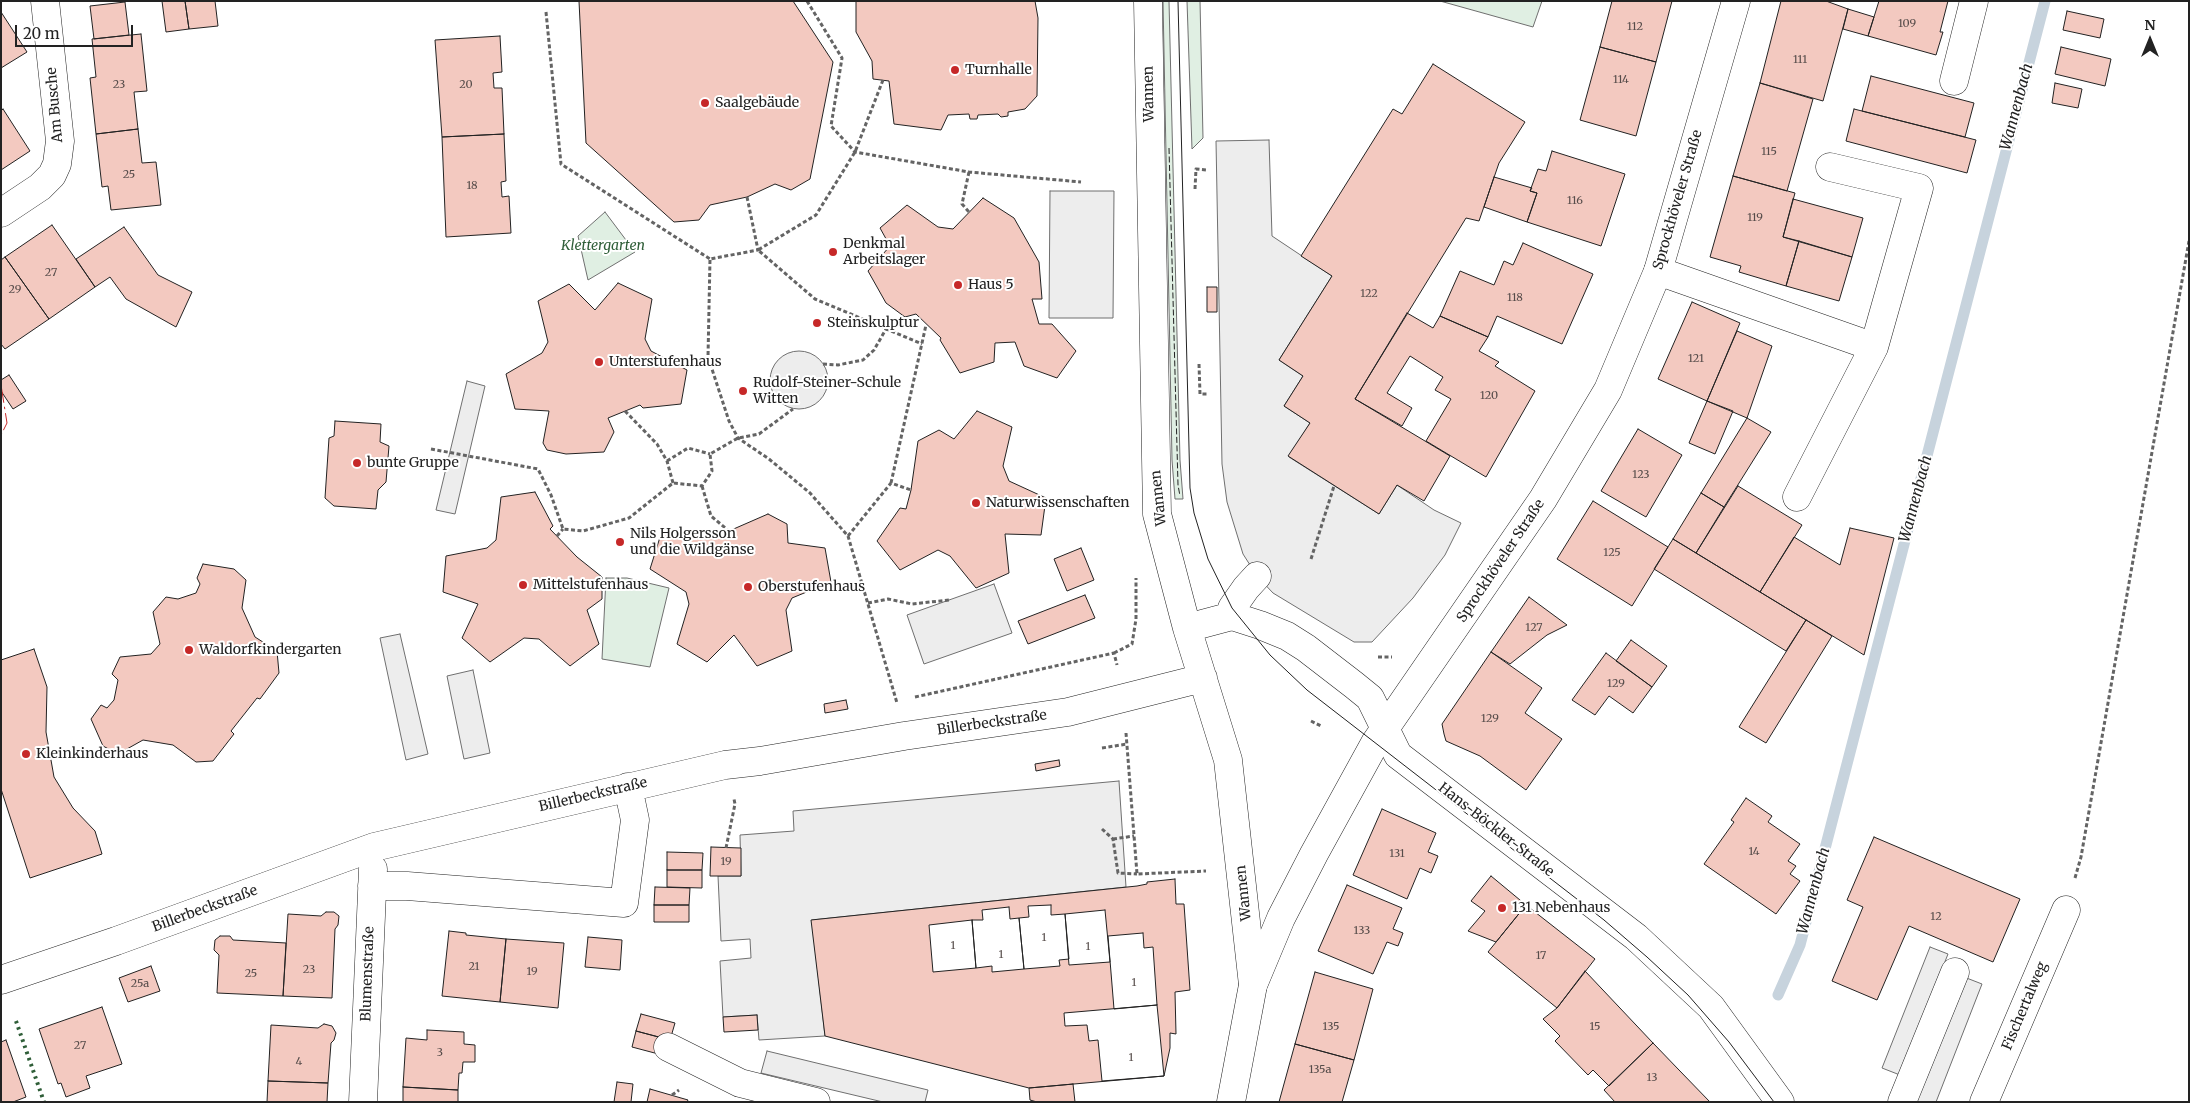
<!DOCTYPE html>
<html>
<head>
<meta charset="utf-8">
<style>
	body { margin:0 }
	#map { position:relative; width:2190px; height:1103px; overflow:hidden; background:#fff; font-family:Merriweather,serif }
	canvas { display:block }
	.frame { position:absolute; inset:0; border:2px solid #222; pointer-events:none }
	.north { position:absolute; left:2125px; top:15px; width:50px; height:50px; -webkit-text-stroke:4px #fff; paint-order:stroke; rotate:0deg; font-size:14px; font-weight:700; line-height:20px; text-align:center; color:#222 }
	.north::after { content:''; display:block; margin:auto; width:18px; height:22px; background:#222; clip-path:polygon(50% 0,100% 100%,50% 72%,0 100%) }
	.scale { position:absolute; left:15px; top:25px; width:118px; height:22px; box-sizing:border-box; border:2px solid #222; border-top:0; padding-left:6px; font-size:15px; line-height:18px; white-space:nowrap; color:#222; -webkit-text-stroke:4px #fff; paint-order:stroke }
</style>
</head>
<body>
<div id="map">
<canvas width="2190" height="1103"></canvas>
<div class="frame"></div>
<div class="north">N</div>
<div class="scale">20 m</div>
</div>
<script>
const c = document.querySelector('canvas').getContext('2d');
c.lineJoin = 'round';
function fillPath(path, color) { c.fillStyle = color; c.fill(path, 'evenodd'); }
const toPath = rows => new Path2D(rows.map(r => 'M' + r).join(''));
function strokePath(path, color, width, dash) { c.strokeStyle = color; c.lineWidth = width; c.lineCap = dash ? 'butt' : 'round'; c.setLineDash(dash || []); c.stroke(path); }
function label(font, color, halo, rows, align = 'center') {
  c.font = font + ' Merriweather,serif'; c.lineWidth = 4; c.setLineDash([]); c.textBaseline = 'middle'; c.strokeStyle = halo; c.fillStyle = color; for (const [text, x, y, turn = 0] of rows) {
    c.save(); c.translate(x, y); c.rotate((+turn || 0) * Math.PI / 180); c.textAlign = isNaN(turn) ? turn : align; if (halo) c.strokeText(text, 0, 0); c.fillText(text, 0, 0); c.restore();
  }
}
const green = toPath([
	[1163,1,1169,1,1180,460,1183,499,1175,499,1172,460,1163,1],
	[1187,1,1200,1,1203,138,1192,149,1187,1],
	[1440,1,1542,1,1533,27,1440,1],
	[605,212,635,252,588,280,578,236,605,212],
	[606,578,627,578,669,588,650,667,602,659,606,578]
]);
fillPath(green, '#e0efe3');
strokePath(green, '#6f6f6f', 1);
const parking = toPath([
	[1269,140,1272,236,1332,276,1279,360,1303,376,1284,406,1310,423,1289,457,1379,514,1397,485,1434,510,1461,523,1445,555,1413,598,1372,642,1354,642,1273,593,1257,576,1243,554,1227,502,1222,464,1216,141,1269,140],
	[1050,191,1114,191,1113,318,1049,318,1050,191],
	'770 380a29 29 0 1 1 58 0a29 29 0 1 1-58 0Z',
	[467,381,485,386,455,514,436,510,467,381],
	[994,584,1012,633,924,664,907,615,994,584],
	[400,634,428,754,406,760,380,638,400,634],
	[473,670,490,753,464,759,447,676,473,670],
	[1119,781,1126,887,812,920,825,1036,759,1040,757,1015,723,1017,720,961,751,958,750,939,721,941,718,876,741,876,740,835,794,831,793,811,1119,781],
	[1930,947,1948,954,1900,1075,1882,1068,1930,947],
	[1964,977,1982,984,1936,1102,1916,1102,1964,977],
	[767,1051,928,1090,925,1102,883,1102,761,1073,767,1051]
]);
fillPath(parking, '#ededed');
strokePath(parking, '#6f6f6f', 1);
strokePath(toPath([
	[1778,995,1800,945,2045,1]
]), '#c7d3dd', 11);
const building = toPath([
	[162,1,185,1,189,29,166,32,162,1],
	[185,1,215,1,218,26,189,29,185,1],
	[579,1,793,1,833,62,810,179,791,190,775,184,747,197,710,205,699,220,674,222,586,143,579,1],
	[856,1,1035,1,1038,18,1037,96,1025,109,1008,112,1008,116,1001,117,998,114,978,115,977,119,970,119,969,114,948,115,941,130,894,124,889,81,873,79,872,61,856,32,856,1],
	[1612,1,1672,1,1656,62,1600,47,1612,1],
	[1781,1,1826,1,1848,9,1823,101,1760,83,1781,1],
	[1879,1,1948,1,1940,32,1943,32,1936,55,1868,36,1879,1],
	[125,2,129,35,94,39,90,6,125,2],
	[1848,9,1874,17,1868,36,1843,29,1848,9],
	[2067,11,2104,19,2100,38,2063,30,2067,11],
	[1,12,27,52,1,68,1,12],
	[141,34,147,91,134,92,138,129,96,134,90,78,96,77,92,39,141,34],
	[500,36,502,72,493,73,494,88,502,88,504,134,442,137,435,40,500,36],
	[1600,47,1656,62,1636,136,1580,120,1600,47],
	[2061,47,2111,59,2105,86,2055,74,2061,47],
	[1433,64,1525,122,1499,163,1479,221,1466,218,1355,399,1450,456,1424,501,1397,485,1379,514,1288,456,1310,423,1284,406,1303,376,1279,360,1332,276,1301,256,1393,109,1402,114,1433,64],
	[1871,76,1974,103,1965,137,1862,111,1871,76],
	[1760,83,1813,99,1787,191,1733,176,1760,83],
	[2055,83,2082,89,2078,108,2052,103,2055,83],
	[3,109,30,151,1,170,1,111,3,109],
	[1854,109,1976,140,1967,173,1846,141,1854,109],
	[138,129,142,163,156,162,161,205,111,210,108,186,102,187,96,134,138,129],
	[504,134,506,181,501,182,502,197,509,196,511,233,446,237,442,137,504,134],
	[1552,151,1625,174,1601,246,1527,222,1537,193,1530,191,1538,169,1546,171,1552,151],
	[1733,176,1795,193,1783,237,1799,241,1786,286,1739,272,1741,266,1710,257,1733,176],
	[1494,177,1532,188,1530,191,1537,193,1527,222,1484,207,1494,177],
	[983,198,1014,218,1039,262,1042,299,1032,299,1039,324,1052,324,1076,351,1057,378,1024,366,1015,342,995,343,994,362,960,373,940,340,941,338,916,314,905,317,886,303,868,271,890,246,880,228,907,205,938,227,953,229,983,198],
	[1793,199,1863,218,1852,257,1783,237,1793,199],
	[52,225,95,287,49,319,5,257,52,225],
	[124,227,158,275,192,292,176,327,126,299,110,277,95,287,76,259,124,227],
	[1799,241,1852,257,1839,301,1786,286,1799,241],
	[1523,243,1593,274,1562,344,1497,316,1488,337,1440,316,1460,271,1494,285,1504,261,1513,265,1523,243],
	[5,257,49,319,5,349,1,344,1,260,5,257],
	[618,283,652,299,645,339,651,351,687,370,681,404,643,408,640,405,608,418,614,432,604,452,566,454,547,450,543,443,549,411,515,409,506,374,542,353,548,342,538,301,569,284,595,310,618,283],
	[1207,287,1217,287,1217,312,1207,312,1207,287],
	[1692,302,1740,323,1707,401,1658,379,1692,302],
	[1407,313,1433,328,1440,316,1488,337,1479,351,1499,362,1495,366,1535,391,1486,477,1426,441,1451,399,1435,390,1443,377,1410,356,1387,393,1412,408,1402,426,1355,399,1407,313],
	[1737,331,1772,346,1747,418,1707,401,1737,331],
	[9,375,26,401,13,409,1,391,1,380,9,375],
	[1707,401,1733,411,1715,454,1689,443,1707,401],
	[977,411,1012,427,1003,466,1009,481,1046,498,1041,535,1005,534,1009,573,976,588,950,556,938,550,900,570,877,541,900,508,906,509,911,490,918,441,939,430,954,439,977,411],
	[1747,418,1771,432,1724,507,1701,493,1747,418],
	[335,421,381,424,380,442,389,446,386,482,378,490,376,509,334,506,325,498,329,438,334,436,335,421],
	[1638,429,1682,455,1646,517,1601,491,1638,429],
	[1738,486,1802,525,1760,592,1696,553,1738,486],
	[535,492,553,526,550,529,577,557,602,577,602,599,587,610,599,644,570,666,539,639,524,638,490,662,462,638,478,604,443,592,446,556,487,548,496,540,501,497,535,492],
	[1701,493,1724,507,1696,553,1673,539,1701,493],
	[1593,501,1668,547,1632,606,1557,559,1593,501],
	[768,514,787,524,788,543,825,548,831,582,792,598,786,610,792,651,757,666,734,635,707,662,677,644,689,604,686,592,650,569,661,534,698,535,700,539,729,531,768,514],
	[1850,528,1894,538,1864,655,1760,592,1794,537,1840,565,1850,528],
	[1673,539,1806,620,1786,651,1654,569,1673,539],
	[1081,548,1094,580,1067,591,1054,559,1081,548],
	[203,564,234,569,246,580,242,608,255,637,277,651,279,673,260,699,257,698,231,731,234,734,213,761,196,762,173,745,143,740,118,754,103,746,91,719,101,705,107,708,114,700,118,680,112,674,120,657,151,654,160,644,153,612,166,597,178,599,196,593,200,584,197,578,203,564],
	[1085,595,1095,618,1028,644,1018,621,1085,595],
	[1529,597,1567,625,1547,635,1510,664,1491,652,1529,597],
	[1806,620,1832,636,1766,743,1739,727,1806,620],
	[1631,640,1667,666,1652,687,1616,661,1631,640],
	[34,649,47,687,46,732,54,777,73,808,95,831,102,854,30,878,1,789,1,660,34,649],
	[1491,652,1542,688,1525,713,1562,739,1526,790,1480,756,1446,741,1444,734,1442,724,1491,652],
	[1606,653,1652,687,1633,713,1609,696,1595,715,1572,700,1606,653],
	[846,700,848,709,825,713,824,704,846,700],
	[1059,760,1060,766,1036,771,1035,764,1059,760],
	[1746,798,1772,816,1768,822,1800,844,1788,861,1796,866,1790,874,1800,881,1776,914,1704,864,1734,822,1731,820,1746,798],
	[1382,809,1436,833,1428,852,1438,856,1431,873,1420,868,1407,899,1353,875,1382,809],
	[1874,837,2020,899,1993,962,1909,926,1877,1000,1832,981,1863,907,1847,900,1874,837],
	[711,847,741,848,741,876,710,876,711,847],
	[667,852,703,853,702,870,667,870,667,852],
	[667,870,702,870,702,888,667,887,667,870],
	[1491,876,1526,905,1496,942,1468,931,1485,911,1471,901,1491,876],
	[1175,879,1176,904,1184,904,1190,990,1175,992,1176,1034,1170,1033,1170,1048,1164,1076,1029,1088,825,1036,811,920,1137,886,1147,884,1147,882,1175,879],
	[1347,885,1402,908,1393,929,1403,933,1398,946,1387,942,1373,974,1318,951,1347,885],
	[655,887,690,888,689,905,654,905,655,887],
	[654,905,689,905,689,922,654,922,654,905],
	[1051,905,1051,915,1065,914,1069,959,1059,960,1060,966,1024,969,1019,918,1029,917,1028,906,1051,905],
	[1526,905,1595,959,1557,1008,1488,952,1526,905],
	[1009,907,1010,919,1019,918,1024,969,992,972,992,966,976,968,972,920,983,920,982,910,1009,907],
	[1105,910,1110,962,1069,965,1065,914,1105,910],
	[326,912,334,912,339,916,338,925,335,929,332,998,283,996,288,914,321,916,326,912],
	[972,920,976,968,933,972,929,925,972,920],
	[449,931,466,933,466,935,506,939,500,1002,442,996,449,931],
	[1143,933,1144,948,1153,947,1157,1005,1114,1009,1108,936,1143,933],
	[220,936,230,936,233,940,286,943,283,996,217,993,219,955,214,950,215,940,220,936],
	[588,937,622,940,620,970,585,967,588,937],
	[506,939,564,943,558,1008,500,1002,506,939],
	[151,966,160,991,128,1002,119,978,151,966],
	[1585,971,1653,1043,1609,1086,1593,1070,1588,1075,1555,1041,1560,1036,1543,1019,1557,1008,1585,971],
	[1315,972,1373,989,1354,1060,1295,1044,1315,972],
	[1157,1005,1164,1076,1102,1081,1098,1040,1089,1041,1087,1025,1065,1026,1064,1013,1157,1005],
	[102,1007,122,1064,86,1076,90,1088,66,1097,61,1083,58,1084,39,1029,102,1007],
	[641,1014,675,1023,670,1040,636,1031,641,1014],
	[757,1015,758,1030,724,1032,723,1017,757,1015],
	[324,1024,332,1026,336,1033,334,1040,331,1043,328,1083,268,1081,271,1025,318,1028,324,1024],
	[427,1030,464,1032,464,1044,475,1045,475,1062,463,1062,462,1073,459,1073,458,1090,403,1087,406,1038,427,1040,427,1030],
	[636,1031,670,1040,666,1056,632,1047,636,1031],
	[6,1040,26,1097,13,1102,1,1102,1,1042,6,1040],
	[1653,1043,1679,1070,1710,1102,1615,1102,1604,1090,1653,1043],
	[1295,1044,1354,1060,1342,1102,1279,1102,1295,1044],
	[268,1081,328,1083,327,1102,267,1102,268,1081],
	[617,1082,633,1084,631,1102,614,1102,617,1082],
	[1073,1084,1075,1102,1037,1102,1030,1100,1029,1088,1073,1084],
	[403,1087,458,1090,458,1102,403,1102,403,1087],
	[650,1089,688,1100,687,1102,647,1102,650,1089]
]);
fillPath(building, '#f3c9c0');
strokePath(building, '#222', 1);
const minor = toPath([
	[1148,1,1157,514,1187,628,1228,760,1253,985],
	[1954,81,1974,1],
	[1830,167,1919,188,1874,347],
	[1,213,40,187,52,175,57,164,60,141,45,1],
	[1658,271,1874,347,1797,497],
	[1232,616,1232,608,1246,588,1257,576],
	[1187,628,1232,616,1260,625,1287,636,1306,648,1354,685,1370,698,1398,755,1636,937,1711,1007,1780,1102],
	[372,886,407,886,624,903,635,820,628,787],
	[1,980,116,941,374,847,725,765,760,761,904,736,1068,712,1203,678],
	[668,1047,740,1083,816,1102],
	[363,1102,373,869],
	[1902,1102,1955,972],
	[1984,1102,2066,910]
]);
const major = toPath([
	[1231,1102,1253,985,1281,918,1314,854,1375,743,1543,499,1608,390,1658,271,1736,1]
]);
strokePath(minor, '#222', 29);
strokePath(major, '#222', 29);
strokePath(toPath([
	[807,1,842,58,831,126,855,152,969,172,1081,182],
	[546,12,561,164,710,259],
	[883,80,855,152,816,215,758,250,815,299,922,344],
	[969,172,962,204,969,212],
	[1195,189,1196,169,1206,170],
	[747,197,758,250,710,259,708,357,729,421,738,438,769,459,810,493,848,536,897,703],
	[823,364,838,365,863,360,874,350,886,329],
	[1199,364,1200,394,1208,394],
	[625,411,657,444,667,461,673,483],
	[431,449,538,469,551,495,563,529,583,531,629,518,673,483,702,486,712,471,710,454,738,438,759,434,793,409],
	[667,461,688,448,710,454],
	[891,483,926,325],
	[702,486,711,516,729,531],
	[557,536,563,529],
	[848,536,891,483,911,490],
	[1311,559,1334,486],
	[868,603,888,599,912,604,949,600],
	[1114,653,1132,644,1136,619,1136,578],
	[1378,657,1392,657],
	[915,697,1114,653,1117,665],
	[1311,721,1321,726],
	[1126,733,1137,874,1206,871],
	[1102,748,1127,744],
	[1102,829,1113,839,1118,873,1137,874],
	[1113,839,1134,836],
	[726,848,735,804,734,799],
	[2075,878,2081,857,2189,241],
	[672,1095,679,1090]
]), '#646464', 3, [4, 2.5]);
strokePath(minor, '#fff', 28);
strokePath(major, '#fff', 28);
strokePath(toPath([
	[1178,1,1190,488,1194,513,1208,559,1232,608,1270,655,1307,690,1604,920,1647,957,1688,995,1729,1042,1774,1102]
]), '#222', 1);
strokePath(toPath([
	[16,1021,44,1102]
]), '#2f5e38', 4, [2.5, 4]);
strokePath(toPath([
	[1169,148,1178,485,1180,496]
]), '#222', 1, [6, 2.5]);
strokePath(toPath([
	[1,385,7,423,1,435]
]), '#c62828', 1, [18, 4, 2.5, 4]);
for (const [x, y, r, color] of [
	[955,70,5,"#c62828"],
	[705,103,5,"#c62828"],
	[833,252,5,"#c62828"],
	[958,285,5,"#c62828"],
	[817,323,5,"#c62828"],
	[599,362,5,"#c62828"],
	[743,391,5,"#c62828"],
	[357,463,5,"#c62828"],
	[976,503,5,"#c62828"],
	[620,542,5,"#c62828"],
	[523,585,5,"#c62828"],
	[748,587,5,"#c62828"],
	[189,650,5,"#c62828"],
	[26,754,5,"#c62828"],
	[1502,908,5,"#c62828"]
]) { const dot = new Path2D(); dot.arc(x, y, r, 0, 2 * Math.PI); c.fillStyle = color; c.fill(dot); strokePath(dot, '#fff', 2); }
label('11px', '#564c4a', null, [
	["109",1907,24],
	["112",1635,27],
	["111",1800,60],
	["114",1621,80],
	["23",119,85],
	["20",466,85],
	["115",1769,152],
	["25",129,175],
	["18",472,186],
	["116",1575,201],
	["119",1755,218],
	["27",51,273],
	["29",15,290],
	["122",1369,294],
	["118",1515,298],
	["121",1696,359],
	["120",1489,396],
	["123",1641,475],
	["125",1612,553],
	["127",1534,628],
	["129",1616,684],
	["129",1490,719],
	["14",1754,852],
	["131",1397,854],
	["19",726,862],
	["12",1936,917],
	["133",1362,931],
	["1",1044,938],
	["1",953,946],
	["1",1088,947],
	["1",1001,955],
	["17",1541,956],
	["21",474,967],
	["23",309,970],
	["19",532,972],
	["25",251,974],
	["1",1134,983],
	["25a",140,984],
	["135",1331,1027],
	["15",1595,1027],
	["27",80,1046],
	["3",440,1053],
	["1",1131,1058],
	["4",299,1062],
	["135a",1320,1070],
	["13",1652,1078]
]);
label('14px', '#222', '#fff', [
	["Turnhalle",965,70],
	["Saalgebäude",715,103],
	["Denkmal",843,244],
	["Arbeitslager",843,260],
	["Haus 5",968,285],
	["Steinskulptur",827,323],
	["Unterstufenhaus",609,362],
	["Rudolf-Steiner-Schule",753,383],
	["Witten",753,399],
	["bunte Gruppe",367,463],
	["Naturwissenschaften",986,503],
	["Nils Holgersson",630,534],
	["und die Wildgänse",630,550],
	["Mittelstufenhaus",533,585],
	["Oberstufenhaus",758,587],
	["Waldorfkindergarten",199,650],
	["Kleinkinderhaus",36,754],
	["131 Nebenhaus",1512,908]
], 'left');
label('14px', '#222', '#fff', [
	["Wannen",1149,94,-91],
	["Am Busche",55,105,-95],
	["Sprockhöveler Straße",1678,200,-74],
	["Wannen",1159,498,-96],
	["Sprockhöveler Straße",1501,561,-56],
	["Billerbeckstraße",992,723,-8],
	["Billerbeckstraße",593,795,-13],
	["Hans-Böckler-Straße",1496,830,38],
	["Wannen",1244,893,-96],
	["Billerbeckstraße",205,909,-20],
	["Blumenstraße",368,974,-88],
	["Fischertalweg",2025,1006,-67]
]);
label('italic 14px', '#2f5e38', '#fff', [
	["Klettergarten",603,246]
]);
label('italic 15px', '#222', '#fff', [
	["Wannenbach",2017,107,-75],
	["Wannenbach",1916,499,-75],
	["Wannenbach",1814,891,-75]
]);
</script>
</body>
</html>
